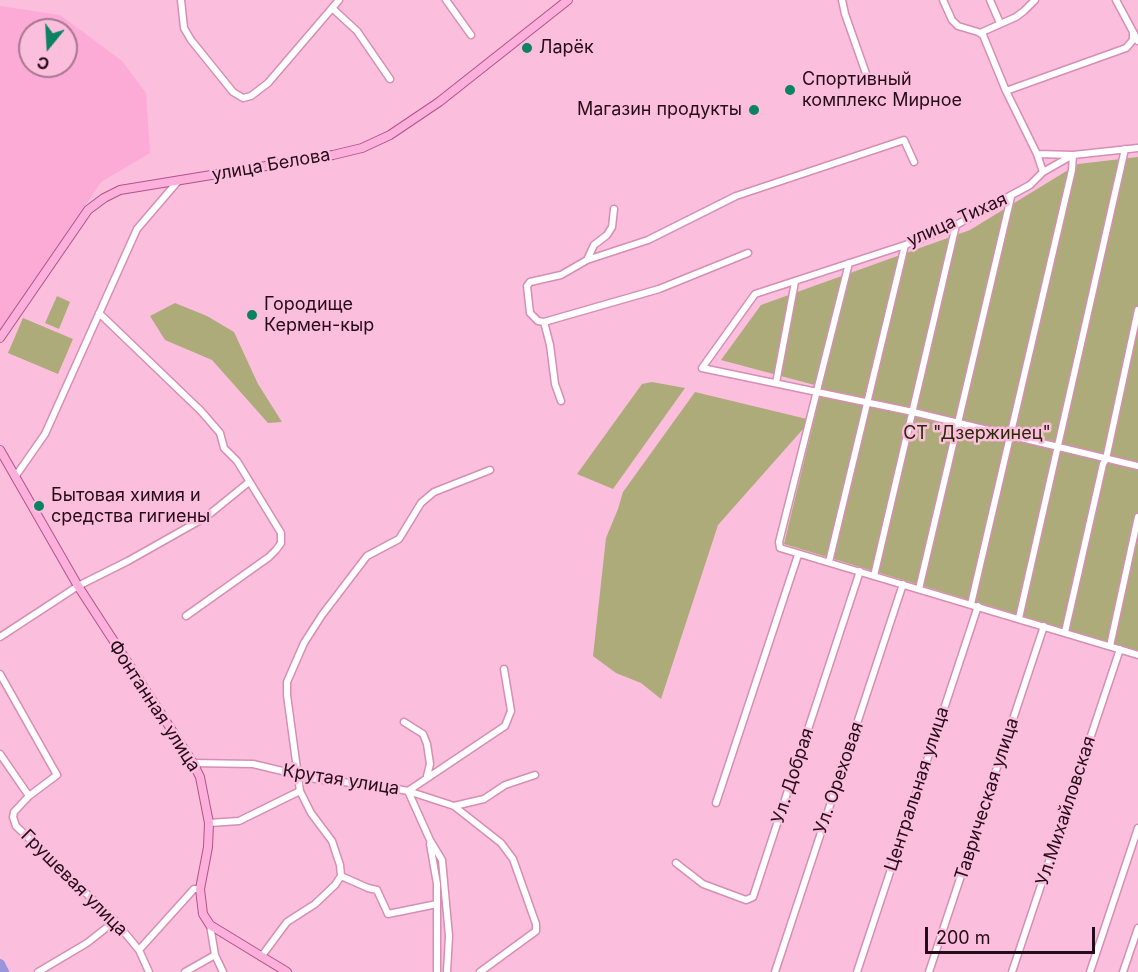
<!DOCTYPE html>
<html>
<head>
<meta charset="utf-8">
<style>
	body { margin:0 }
	#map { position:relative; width:1138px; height:972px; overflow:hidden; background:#fbbedd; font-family:Inter,sans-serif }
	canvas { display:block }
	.north { position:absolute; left:18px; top:18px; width:60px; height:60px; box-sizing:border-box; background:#fbbedd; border:2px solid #a6778f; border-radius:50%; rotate:198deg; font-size:16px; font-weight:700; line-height:24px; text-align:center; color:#260c1b }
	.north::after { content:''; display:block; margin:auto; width:21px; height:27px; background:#0b8261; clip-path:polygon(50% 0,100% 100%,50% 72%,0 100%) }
	.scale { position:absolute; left:925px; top:927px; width:170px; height:27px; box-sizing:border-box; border:3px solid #260c1b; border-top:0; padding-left:8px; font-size:18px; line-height:21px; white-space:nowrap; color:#260c1b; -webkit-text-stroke:4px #fbbedd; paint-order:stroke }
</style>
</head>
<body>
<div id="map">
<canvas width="1138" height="972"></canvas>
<div class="north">С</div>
<div class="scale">200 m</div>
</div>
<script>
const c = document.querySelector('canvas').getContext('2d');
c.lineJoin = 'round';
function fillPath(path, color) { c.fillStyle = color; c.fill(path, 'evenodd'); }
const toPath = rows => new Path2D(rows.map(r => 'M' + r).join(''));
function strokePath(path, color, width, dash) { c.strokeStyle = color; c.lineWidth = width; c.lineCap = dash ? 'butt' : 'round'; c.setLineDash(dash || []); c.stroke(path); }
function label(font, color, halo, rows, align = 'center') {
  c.font = font + ' Inter,sans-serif'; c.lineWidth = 5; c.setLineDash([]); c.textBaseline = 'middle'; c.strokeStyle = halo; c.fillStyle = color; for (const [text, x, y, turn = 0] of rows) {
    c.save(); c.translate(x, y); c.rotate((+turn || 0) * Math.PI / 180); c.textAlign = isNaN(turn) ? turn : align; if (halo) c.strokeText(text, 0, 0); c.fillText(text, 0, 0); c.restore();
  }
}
fillPath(toPath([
	[0,6,60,15,122,61,146,93,150,153,101,182,0,331],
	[30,30,66,30,66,66,30,66]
]), '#fcaad6');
fillPath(toPath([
	[1138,157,1138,651,784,544,822,387,721,360,761,305,970,230,1078,164],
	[57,296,70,302,59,329,45,323],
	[175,303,207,316,234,332,258,384,282,422,268,423,212,360,165,340,150,316],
	[23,318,73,339,58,374,8,353],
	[652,382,685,388,613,489,577,474,642,384],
	[695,392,811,420,718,525,661,699,641,683,616,673,593,656,606,538,618,509,623,492]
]), '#adab79');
strokePath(toPath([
	[0,964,4,972]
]), '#9994db', 10);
const minor = toPath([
	[181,0,184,28,191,40,233,92,243,98,251,96,268,83,339,0],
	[446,0,471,35],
	[842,0,845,14,869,82],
	[943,0,952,20,958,26,978,32,983,35,1006,91,1037,154,1043,172,1030,185,956,225,905,245,755,294,702,368,913,412,1138,466],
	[990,0,1000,23],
	[1116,0,1138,41],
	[332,8,357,31,390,79],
	[980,33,1016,17,1024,11,1035,0],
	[1006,91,1126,48,1133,40,1133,33],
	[1037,154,1073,155,1138,148],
	[587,260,648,240,736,196,904,140,914,162],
	[849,263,779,542,780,548,1138,655],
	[99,313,201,411,220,433,224,448,237,461,281,533,281,543,276,550,269,557,186,616],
	[544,322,659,289,748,253],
	[776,383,795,282],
	[561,401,555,384,550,345,544,322,538,321,530,313,527,286,530,282,561,275,587,260,594,245,607,235,612,227,614,209],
	[15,477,45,434,137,229,179,180],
	[829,562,905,245],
	[874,576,956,225],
	[919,589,1011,197],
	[971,604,1072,170,1073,155,1043,172],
	[1019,618,1125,149],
	[1065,632,1103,464,1106,459,1138,310],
	[0,637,78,586,128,561,206,517,249,482],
	[1110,646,1138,517],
	[0,674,57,775,29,796,14,812,13,817,16,826,115,921,139,950,149,972],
	[404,722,423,734,427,744,430,764,427,776],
	[0,754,29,796],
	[193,763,253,764,316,779,387,787,408,791,430,840,442,860,449,936,447,972],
	[408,791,454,806,501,843,513,859,536,924,536,931,480,972],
	[408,791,505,726,511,711,504,669],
	[716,803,798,555],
	[454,806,484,799,505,785,535,775],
	[209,823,239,821,300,791],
	[430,844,437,884,437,972],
	[676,863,703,884,746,900,753,897,860,571],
	[437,904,388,914,377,890,368,888,341,876,340,865,332,841,311,813,300,791,287,695,287,682,304,643,322,615,367,556,399,539,421,503,434,492,490,470],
	[210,925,215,955,223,972],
	[139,950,194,889,200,889],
	[261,957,287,922,315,904,335,885,341,876],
	[38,972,87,943,115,921],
	[185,972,215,955],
	[775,972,903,584],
	[857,972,978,606],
	[929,972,1044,626],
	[1012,972,1120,649],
	[1090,972,1138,828],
	[1123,972,1138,928]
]);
const major = toPath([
	[0,338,88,210,104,198,120,190,333,155,362,148,390,135,439,102,568,0],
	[0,450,78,586,193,763,200,777,209,823,208,847,200,889,203,914,210,925,287,972]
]);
strokePath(minor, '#d68eb4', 9);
strokePath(major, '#b05489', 10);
strokePath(minor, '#fff', 6);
strokePath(major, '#fdb0dc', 8);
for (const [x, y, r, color] of [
	[527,48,6,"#0b8261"],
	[790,90,6,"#0b8261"],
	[754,110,6,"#0b8261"],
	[252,315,6,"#0b8261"],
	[39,506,6,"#0b8261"]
]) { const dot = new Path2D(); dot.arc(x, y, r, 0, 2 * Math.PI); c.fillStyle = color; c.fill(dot); strokePath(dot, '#fbbedd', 2); }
label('18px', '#260c1b', '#fbbedd', [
	["Ларёк",539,48],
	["Спортивный",802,80],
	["комплекс Мирное",802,101],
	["Магазин продукты",742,110,"right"],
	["Городище",264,305],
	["Кермен-кыр",264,326],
	["Бытовая химия и",51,496],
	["средства гигиены",51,517]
], 'left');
label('18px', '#260c1b', '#fbbedd', [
	["улица Белова",271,165,-10],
	["улица Тихая",957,220,-24],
	["Фонтанная улица",154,706,57],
	["Ул. Добрая",793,776,-72],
	["Ул. Ореховая",839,778,-71],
	["Крутая улица",341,780,9],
	["Центральная улица",917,789,-72],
	["Таврическая улица",987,799,-72],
	["Ул.Михайловская",1066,811,-72],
	["Грушевая улица",74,883,45]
]);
label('18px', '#2c2a06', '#fbbedd', [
	["СТ \"Дзержинец\"",977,434]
]);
</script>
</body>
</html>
